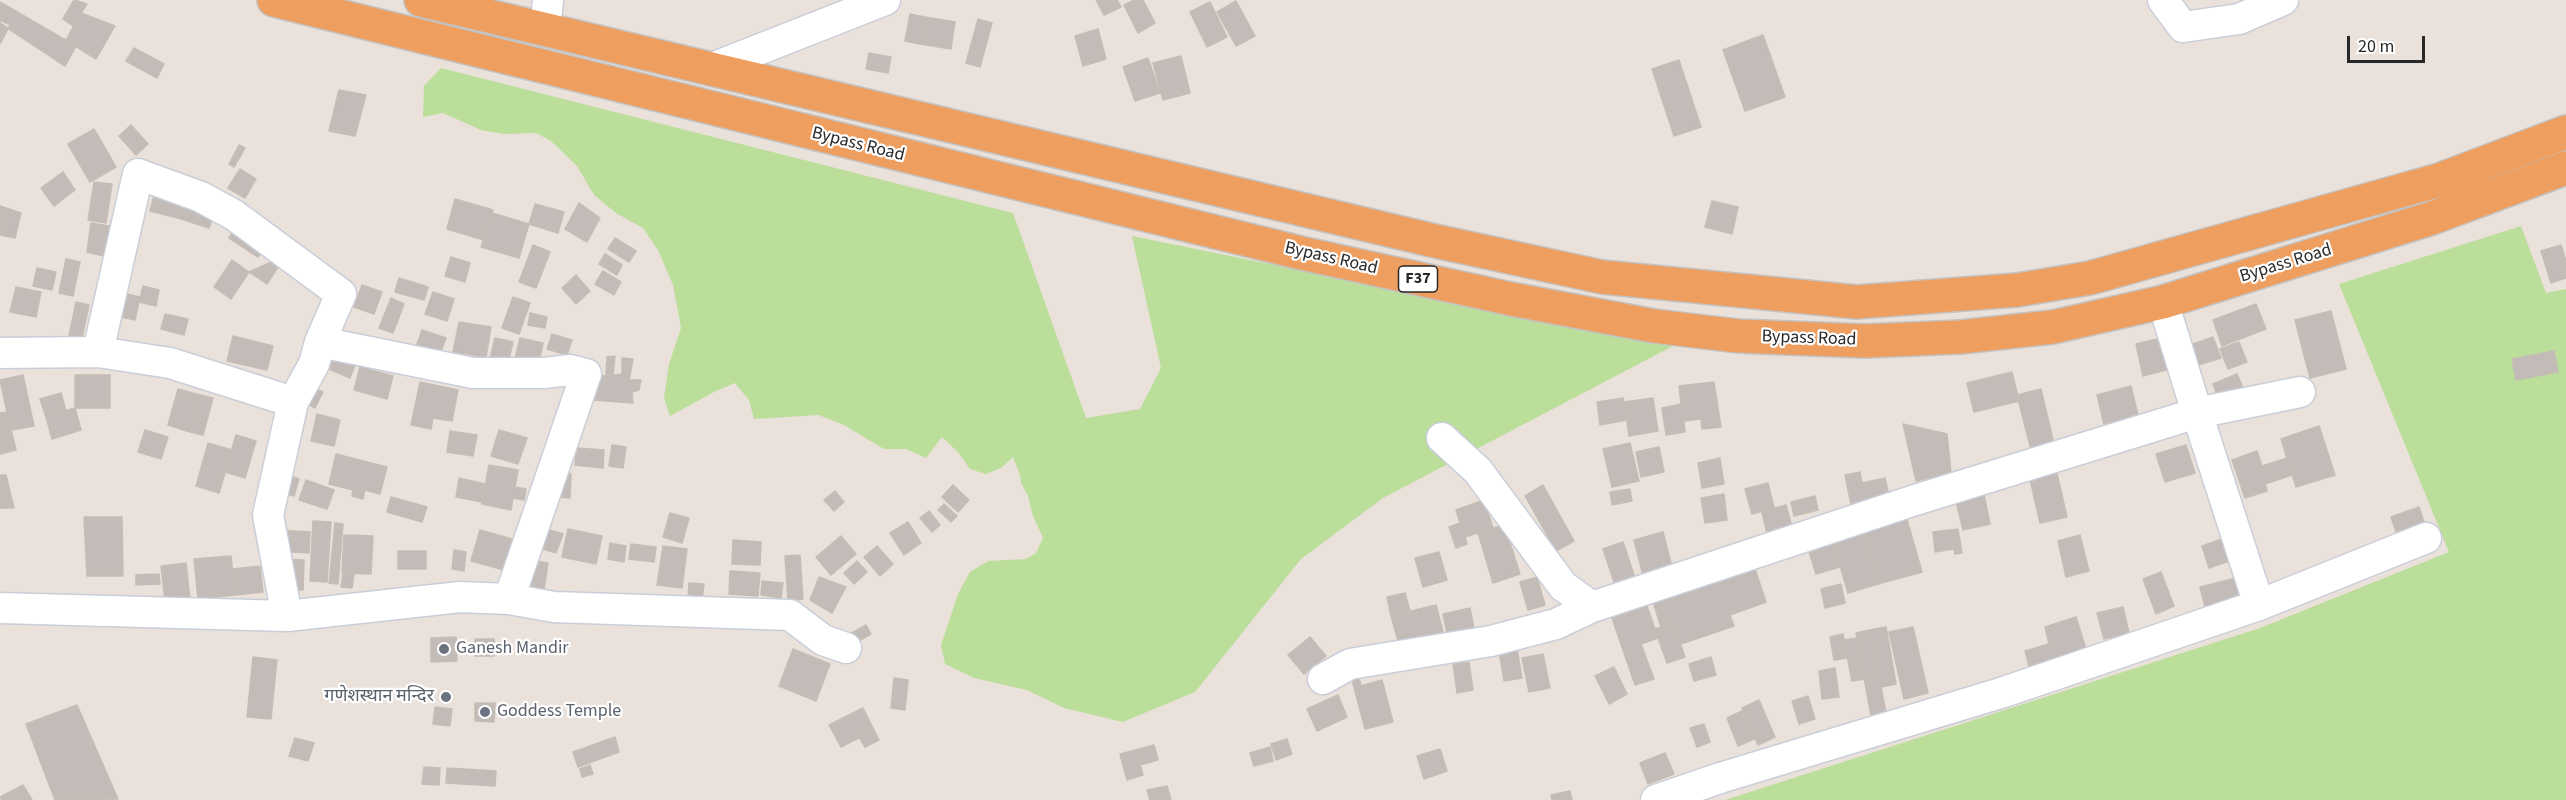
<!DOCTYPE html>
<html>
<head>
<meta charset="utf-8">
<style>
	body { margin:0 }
	#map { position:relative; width:2566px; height:800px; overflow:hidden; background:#eae1db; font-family:"Source Sans 3",sans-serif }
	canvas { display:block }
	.scale { position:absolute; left:2347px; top:36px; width:78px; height:27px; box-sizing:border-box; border:3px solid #282828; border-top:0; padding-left:8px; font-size:18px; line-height:21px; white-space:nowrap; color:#282828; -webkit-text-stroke:4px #fff; paint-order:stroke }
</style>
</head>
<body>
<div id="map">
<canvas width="2566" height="800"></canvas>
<div class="scale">20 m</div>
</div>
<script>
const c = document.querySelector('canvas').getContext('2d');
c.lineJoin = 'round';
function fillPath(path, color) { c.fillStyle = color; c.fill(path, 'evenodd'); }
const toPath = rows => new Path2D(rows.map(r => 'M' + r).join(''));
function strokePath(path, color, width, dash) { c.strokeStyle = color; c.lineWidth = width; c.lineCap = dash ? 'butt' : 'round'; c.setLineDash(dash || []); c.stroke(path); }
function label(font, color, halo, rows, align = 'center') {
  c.font = font + ' "Source Sans 3","Noto Sans Devanagari",sans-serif'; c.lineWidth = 4.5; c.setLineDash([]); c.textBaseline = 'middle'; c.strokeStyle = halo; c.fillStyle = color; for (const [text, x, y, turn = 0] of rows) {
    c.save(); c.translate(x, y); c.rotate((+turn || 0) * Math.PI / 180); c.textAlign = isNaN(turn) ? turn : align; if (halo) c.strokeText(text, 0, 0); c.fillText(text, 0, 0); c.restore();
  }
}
fillPath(toPath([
	[441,68,1013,213,1086,418,1140,409,1161,368,1132,236,1673,346,1383,498,1301,559,1195,692,1123,722,1064,708,1027,690,974,678,945,664,941,645,958,594,970,572,988,561,1026,559,1036,553,1043,538,1033,516,1028,496,1021,483,1020,475,1013,457,1001,468,986,474,970,469,958,452,942,437,926,458,906,449,884,449,842,424,818,415,754,419,749,400,735,383,716,391,670,416,664,398,669,364,681,328,673,285,658,250,643,228,616,213,594,195,577,166,551,141,536,133,504,134,481,130,443,113,423,117,424,86],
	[2521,226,2546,293,2566,289,2566,800,1725,800,2260,628,2449,552,2339,284]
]), '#bbde9a');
const building = toPath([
	[74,0,87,4,73,26,63,19,74,0],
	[1096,0,1117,0,1121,7,1104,15,1096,0],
	[1134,0,1143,0,1155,23,1138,33,1124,5,1134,0],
	[1236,1,1255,36,1236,46,1217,12,1236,1],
	[0,2,76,46,65,66,0,23,0,2],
	[1210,2,1227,37,1207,47,1190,12,1210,2],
	[81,13,115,26,96,59,66,40,81,13],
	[910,14,925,17,920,44,905,41,910,14],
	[925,17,955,22,951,49,920,44,925,17],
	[978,19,992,23,980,67,966,63,978,19],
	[0,20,10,25,0,44,0,20],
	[1098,29,1106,59,1083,66,1075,36,1098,29],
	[1763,35,1785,97,1745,111,1723,50,1763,35],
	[134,48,164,64,157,78,126,61,134,48],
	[869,53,891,57,888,73,866,69,869,53],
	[1181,56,1190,93,1163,100,1153,63,1181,56],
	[1148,58,1160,93,1135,101,1123,67,1148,58],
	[1679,60,1701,127,1674,136,1652,69,1679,60],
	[339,90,366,95,355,136,329,131,339,90],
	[131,125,148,144,136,155,119,136,131,125],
	[94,129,116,167,90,182,68,144,94,129],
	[239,145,245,148,234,167,229,164,239,145],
	[240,169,256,179,245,198,228,188,240,169],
	[63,172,75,190,54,206,41,188,63,172],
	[94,182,112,184,106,223,88,220,94,182],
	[155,192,183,199,178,218,150,211,155,192],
	[455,199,493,210,484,240,447,229,455,199],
	[184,201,215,211,209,228,178,218,184,201],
	[1712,201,1738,207,1732,234,1705,227,1712,201],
	[579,203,600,218,587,242,565,229,579,203],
	[535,204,564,212,558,233,529,224,535,204],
	[0,206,21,213,15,238,0,235,0,206],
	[492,213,529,224,519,258,481,247,492,213],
	[91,223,121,228,112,258,87,252,91,223],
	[238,224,267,244,258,257,229,238,238,224],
	[615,238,636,251,629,262,608,249,615,238],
	[533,245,550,252,536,288,519,282,533,245],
	[2561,245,2566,261,2566,278,2551,283,2541,251,2561,245],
	[605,254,622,265,617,275,599,264,605,254],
	[285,256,267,284,249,272,285,256],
	[451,257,470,263,465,282,445,276,451,257],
	[66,259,80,262,73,296,59,293,66,259],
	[232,260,249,272,231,299,214,287,232,260],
	[37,268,56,272,52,290,33,286,37,268],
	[603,271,621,282,614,295,595,284,603,271],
	[576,275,590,291,576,304,562,288,576,275],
	[399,278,428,287,424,300,395,292,399,278],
	[362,285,382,292,374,314,354,307,362,285],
	[143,286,159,290,156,306,139,302,143,286],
	[16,287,41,292,36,317,10,312,16,287],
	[433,292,454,299,447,321,425,314,433,292],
	[127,294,140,297,135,320,121,317,127,294],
	[513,297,530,303,519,334,502,328,513,297],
	[391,298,404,304,393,333,379,328,391,298],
	[76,302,89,305,82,338,69,336,76,302],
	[2256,304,2266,329,2222,346,2213,320,2256,304],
	[2331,311,2346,369,2310,378,2295,320,2331,311],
	[530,313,547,317,545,328,528,325,530,313],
	[165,314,188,319,184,335,161,329,165,314],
	[459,322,491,327,486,357,453,352,459,322],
	[422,330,446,338,438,359,415,350,422,330],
	[552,334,572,340,567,355,547,349,552,334],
	[233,336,273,346,267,370,227,361,233,336],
	[2166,337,2174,368,2143,376,2136,344,2166,337],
	[2213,337,2221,358,2189,368,2182,348,2213,337],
	[495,338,513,342,508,363,490,359,495,338],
	[520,338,543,343,538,368,514,363,520,338],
	[2239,342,2247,362,2228,369,2220,349,2239,342],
	[2554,351,2558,372,2516,380,2512,359,2554,351],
	[335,356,355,365,350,378,329,369,335,356],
	[615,356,613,375,622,374,622,358,633,359,629,380,641,380,639,390,632,392,633,403,592,400,595,375,606,376,607,357,615,356],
	[360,367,393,376,387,399,354,390,360,367],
	[2012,372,2019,401,1974,412,1967,383,2012,372],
	[2237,374,2244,390,2219,400,2213,384,2237,374],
	[23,375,34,426,11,430,0,380,23,375],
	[75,375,110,375,110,408,75,408,75,375],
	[420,382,458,390,452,421,433,418,431,429,411,425,420,382],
	[1714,382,1721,427,1702,429,1701,419,1684,421,1685,432,1666,435,1662,408,1681,404,1679,386,1714,382],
	[2131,386,2138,415,2104,424,2097,395,2131,386],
	[314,388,323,392,315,408,306,403,314,388],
	[178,389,200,395,190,432,168,425,178,389],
	[2041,389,2054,444,2031,450,2017,395,2041,389],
	[61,393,66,411,46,417,40,399,61,393],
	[200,395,213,398,203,435,190,432,200,395],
	[1623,398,1627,420,1600,425,1597,402,1623,398],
	[1653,398,1658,431,1629,436,1624,402,1653,398],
	[75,408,81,430,52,439,46,417,75,408],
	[7,412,16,450,0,454,0,413,7,412],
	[317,414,340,420,334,446,311,441,317,414],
	[1903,424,1947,434,1951,473,1916,481,1903,424],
	[2319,426,2335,475,2296,487,2281,439,2319,426],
	[145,430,168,437,161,459,138,452,145,430],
	[499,430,527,438,518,464,491,456,499,430],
	[450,431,477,435,473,456,447,452,450,431],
	[236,435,256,441,245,478,225,472,236,435],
	[208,443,232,450,219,493,196,486,208,443],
	[1630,443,1639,481,1612,487,1603,449,1630,443],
	[612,445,626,447,623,468,609,466,612,445],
	[2186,445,2195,473,2165,482,2156,454,2186,445],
	[1659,447,1664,472,1641,477,1636,452,1659,447],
	[577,448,604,450,603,468,575,465,577,448],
	[2257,451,2262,466,2287,458,2292,475,2265,484,2267,491,2245,498,2232,460,2257,451],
	[336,454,387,467,380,494,365,490,363,499,352,496,353,490,329,484,336,454],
	[1720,458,1724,484,1702,488,1698,463,1720,458],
	[489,465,518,470,515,487,526,489,524,500,513,498,511,510,482,504,489,465],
	[2056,469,2067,517,2040,523,2029,475,2056,469],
	[1860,472,1862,483,1885,478,1890,501,1852,509,1845,475,1860,472],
	[560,473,571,474,570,498,558,497,560,473],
	[0,475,6,475,14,508,0,508,0,475],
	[287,475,299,479,294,496,282,493,287,475],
	[459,478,485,484,482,502,456,497,459,478],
	[306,480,334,490,327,509,299,500,306,480],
	[1768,483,1774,508,1752,514,1745,489,1768,483],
	[953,485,969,500,958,512,942,497,953,485],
	[1543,485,1574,541,1556,551,1525,496,1543,485],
	[1630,489,1632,501,1612,505,1610,492,1630,489],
	[835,491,844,502,834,511,824,500,835,491],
	[1724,494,1727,520,1705,523,1701,498,1724,494],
	[1984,495,1990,524,1963,530,1956,501,1984,495],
	[1815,496,1818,510,1794,516,1791,502,1815,496],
	[391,497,427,507,422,522,387,512,391,497],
	[1484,500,1493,528,1465,537,1467,544,1456,548,1449,527,1460,523,1456,510,1484,500],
	[944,504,957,516,951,522,938,510,944,504],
	[1786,505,1792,527,1767,534,1762,512,1786,505],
	[2419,507,2424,522,2396,532,2391,517,2419,507],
	[929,511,940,525,932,532,920,518,929,511],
	[670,513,689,518,682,543,663,537,670,513],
	[1906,516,1922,572,1878,584,1863,529,1906,516],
	[84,517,122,517,123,576,87,576,84,517],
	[313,521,331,522,327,582,310,581,313,521],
	[908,522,921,543,904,555,890,533,908,522],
	[335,523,343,524,338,584,329,583,335,523],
	[1500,526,1502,531,1506,530,1520,574,1493,583,1478,533,1500,526],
	[543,528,563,534,556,553,536,547,543,528],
	[568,529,602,536,596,564,562,557,568,529],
	[1863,529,1878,584,1848,593,1832,538,1863,529],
	[1958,529,1962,553,1955,554,1954,549,1935,552,1933,532,1958,529],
	[275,530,310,532,309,553,274,551,275,530],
	[480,530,512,539,504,570,471,561,480,530],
	[1663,532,1672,567,1643,575,1634,540,1663,532],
	[344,535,373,536,371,574,342,573,344,535],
	[2080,535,2089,571,2066,577,2058,541,2080,535],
	[841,536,856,554,831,575,816,557,841,536],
	[1832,538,1840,567,1816,574,1807,545,1832,538],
	[2225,538,2232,560,2209,568,2202,546,2225,538],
	[733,540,761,542,760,565,732,564,733,540],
	[1623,542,1635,578,1615,585,1603,549,1623,542],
	[610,543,626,546,624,562,608,559,610,543],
	[631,544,656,547,654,562,629,559,631,544],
	[663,546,687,549,682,588,657,585,663,546],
	[877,546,893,564,880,576,864,557,877,546],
	[454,550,466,552,464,571,452,569,454,550],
	[398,551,426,551,426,569,398,569,398,551],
	[1439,552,1447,580,1423,587,1415,558,1439,552],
	[800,555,803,599,788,601,785,556,800,555],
	[231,556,235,595,198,599,194,559,231,556],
	[278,559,304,560,303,590,277,590,278,559],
	[531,560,548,563,543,597,526,594,531,560],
	[857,561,867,572,854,584,844,573,857,561],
	[186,563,190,599,165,602,161,566,186,563],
	[260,566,263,592,235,595,233,569,260,566],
	[1754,566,1766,602,1730,615,1734,626,1681,644,1673,622,1661,627,1653,602,1754,566],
	[730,571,760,573,758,596,729,594,730,571],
	[2161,572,2174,606,2156,614,2143,579,2161,572],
	[159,574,160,584,136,585,136,575,159,574],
	[343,574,354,575,352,588,341,587,343,574],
	[819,577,846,587,832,613,810,600,819,577],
	[1537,577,1545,605,1528,610,1520,582,1537,577],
	[2240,577,2245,597,2205,607,2200,587,2240,577],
	[762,581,783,583,781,598,761,595,762,581],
	[689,583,704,584,702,600,688,600,689,583],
	[1841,584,1845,603,1825,608,1821,589,1841,584],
	[1405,593,1410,611,1391,616,1387,597,1405,593],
	[1436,605,1443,632,1399,644,1391,616,1436,605],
	[1647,606,1655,629,1673,622,1685,657,1667,663,1658,638,1641,644,1654,679,1635,685,1612,618,1647,606],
	[2123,607,2129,633,2104,639,2097,613,2123,607],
	[1470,608,1475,633,1448,638,1443,614,1470,608],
	[2076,617,2086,649,2029,666,2025,651,2049,644,2045,627,2076,617],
	[866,625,871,634,855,643,850,634,866,625],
	[1886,627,1896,684,1881,687,1870,630,1886,627],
	[1913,627,1928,693,1904,699,1889,632,1913,627],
	[1870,630,1886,713,1871,716,1856,633,1870,630],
	[1843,634,1848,658,1834,660,1830,637,1843,634],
	[456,637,457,661,431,662,431,638,456,637],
	[1310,637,1326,656,1304,674,1288,655,1310,637],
	[1857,638,1865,679,1852,681,1844,640,1857,638],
	[475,639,494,639,494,656,475,656,475,639],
	[1517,648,1522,678,1504,681,1499,651,1517,648],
	[793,649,830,664,816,701,779,686,793,649],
	[1543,654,1550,688,1529,692,1522,658,1543,654],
	[253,657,277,660,271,719,247,717,253,657],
	[1711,657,1716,675,1694,681,1689,664,1711,657],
	[1469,662,1473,690,1457,693,1453,664,1469,662],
	[1614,667,1627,694,1609,704,1595,676,1614,667],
	[1835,668,1839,697,1822,699,1819,671,1835,668],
	[1358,674,1361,686,1382,680,1393,722,1365,729,1351,676,1358,674],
	[894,678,908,680,905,710,891,708,894,678],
	[1338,695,1347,717,1317,731,1307,709,1338,695],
	[1808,696,1815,719,1799,724,1792,701,1808,696],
	[1759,700,1775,737,1758,745,1742,708,1759,700],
	[475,703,495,703,494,722,475,721,475,703],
	[77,705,118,799,55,800,26,724,77,705],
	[435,707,452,709,450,726,433,724,435,707],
	[863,708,874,730,841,747,829,725,863,708],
	[1742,711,1754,739,1738,746,1727,718,1742,711],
	[1704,724,1710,742,1697,747,1690,728,1704,724],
	[874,730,879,740,865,747,859,737,874,730],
	[615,737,619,752,578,767,573,752,615,737],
	[295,738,314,743,308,761,289,756,295,738],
	[1287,739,1292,754,1276,760,1271,744,1287,739],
	[1154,745,1158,760,1140,765,1136,750,1154,745],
	[1270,747,1273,761,1254,766,1250,753,1270,747],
	[1440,749,1447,771,1424,779,1417,756,1440,749],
	[1136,750,1143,775,1127,780,1120,754,1136,750],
	[1665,753,1674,774,1648,784,1640,763,1665,753],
	[590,765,593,774,582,777,580,769,590,765],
	[424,767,440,768,439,785,422,784,424,767],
	[447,768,496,771,495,786,446,783,447,768],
	[23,785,32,800,2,800,0,797,23,785],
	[1167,786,1171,800,1150,800,1147,790,1167,786],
	[1570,791,1572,800,1552,800,1551,795,1570,791]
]);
fillPath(building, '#c2bbb7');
strokePath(building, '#c5bdb5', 1.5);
const minor = toPath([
	[2163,0,2183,27,2239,19,2283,0],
	[545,30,548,0],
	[712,68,885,0],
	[98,352,138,174,201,197,234,215,341,294,320,342,473,373,544,373,570,370,586,374,509,599],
	[0,353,98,352,170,363,293,402],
	[1442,438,1478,471,1563,586,1592,607],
	[2259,605,2197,413,2300,392],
	[0,608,287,616,460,597,509,599,554,607,790,615,823,640,846,648],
	[287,616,268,515,293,402,314,364,320,342],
	[1323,679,1350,664,1491,641,1556,624,1592,607,1912,501,2197,413,2163,302],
	[1656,800,1720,778,2004,692,2259,605,2426,538]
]);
const trunk = toPath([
	[274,0,1301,253,1511,299,1654,326,1738,336,1865,341,1960,337,2053,327,2163,302,2432,218,2566,168],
	[421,0,1435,241,1602,277,1857,302,2017,290,2090,278,2439,180,2566,132]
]);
strokePath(minor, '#c9ced9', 33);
strokePath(trunk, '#c3c3c3', 36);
strokePath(minor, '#fff', 30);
strokePath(trunk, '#ee9e5f', 33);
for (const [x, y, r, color] of [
	[444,649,6,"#6b7280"],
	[446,697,6,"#6b7280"],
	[485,712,6,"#6b7280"]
]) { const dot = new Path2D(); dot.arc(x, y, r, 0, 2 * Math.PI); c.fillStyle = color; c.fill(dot); strokePath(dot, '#fff', 2); }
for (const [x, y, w] of [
	[1418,279,39]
]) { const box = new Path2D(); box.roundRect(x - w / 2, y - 13, w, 26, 4.5); c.fillStyle = '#fff'; c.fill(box); strokePath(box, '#282828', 1.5); }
label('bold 16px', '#282828', null, [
	["F37",1418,279]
]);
label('18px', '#282828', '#fff', [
	["Bypass Road",858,145,14],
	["Bypass Road",1331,259,13],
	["Bypass Road",2286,264,-17],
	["Bypass Road",1809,339,2]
]);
label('18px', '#5b616d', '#fff', [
	["Ganesh Mandir",456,649],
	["गणेशस्थान मन्दिर",434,697,"right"],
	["Goddess Temple",497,712]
], 'left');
</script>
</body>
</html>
